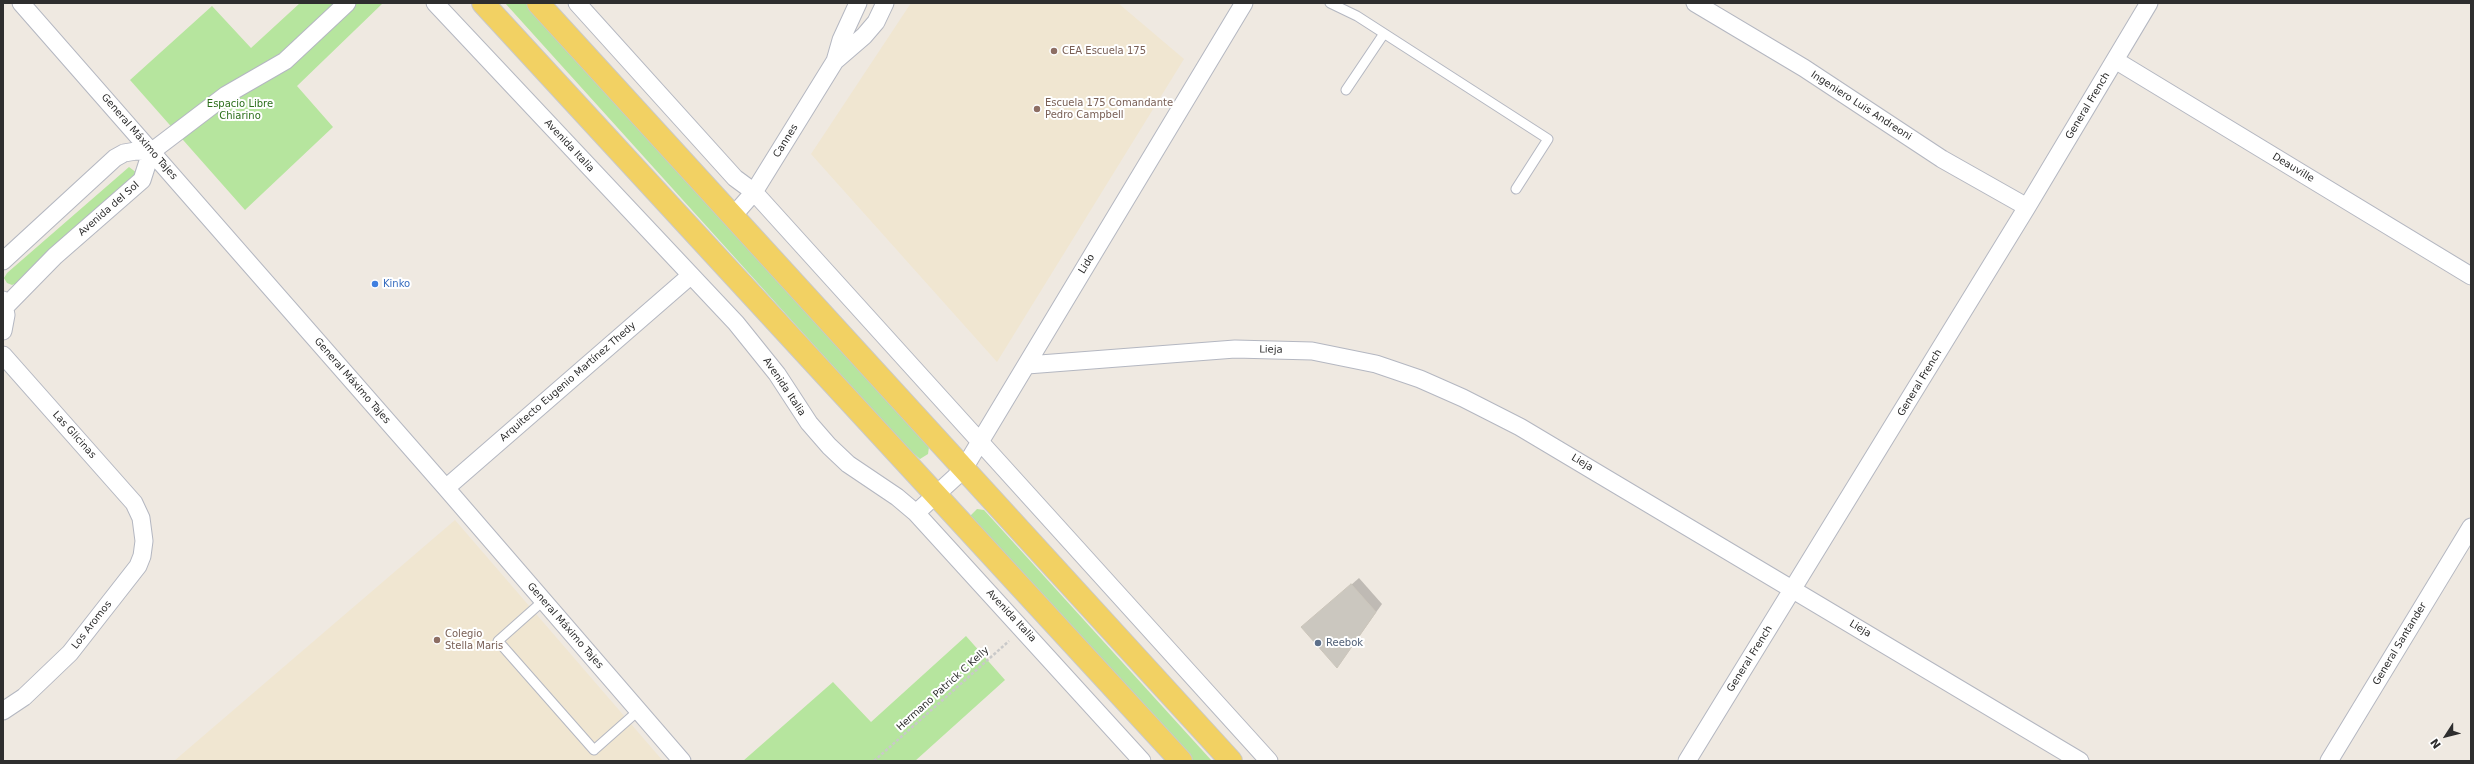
<!DOCTYPE html>
<html>
<head>
<meta charset="utf-8">
<style>
	body { margin:0 }
	#map { position:relative; width:2474px; height:764px; overflow:hidden; background:#efe9e1; font-family:"DejaVu Sans",sans-serif }
	canvas { display:block }
	.frame { position:absolute; inset:0; border:4px solid #2e2e2e; pointer-events:none }
	.north { position:absolute; left:2426px; top:716px; width:40px; height:40px; -webkit-text-stroke:3px #fff; paint-order:stroke; rotate:234deg; font-size:11px; font-weight:700; line-height:16px; text-align:center; color:#2e2e2e }
	.north::after { content:''; display:block; margin:auto; width:14px; height:18px; background:#2e2e2e; clip-path:polygon(50% 0,100% 100%,50% 72%,0 100%) }
</style>
</head>
<body>
<div id="map">
<canvas width="2474" height="764"></canvas>
<div class="frame"></div>
<div class="north">N</div>
</div>
<script>
const c = document.querySelector('canvas').getContext('2d');
c.lineJoin = 'round';
function fillPath(path, color) { c.fillStyle = color; c.fill(path, 'evenodd'); }
const toPath = rows => new Path2D(rows.map(r => 'M' + r).join(''));
function strokePath(path, color, width, dash) { c.strokeStyle = color; c.lineWidth = width; c.lineCap = dash ? 'butt' : 'round'; c.setLineDash(dash || []); c.stroke(path); }
function label(font, color, halo, rows, align = 'center') {
  c.font = font + ' "DejaVu Sans",sans-serif'; c.lineWidth = 4; c.setLineDash([]); c.textBaseline = 'middle'; c.strokeStyle = halo; c.fillStyle = color; for (const [text, x, y, turn = 0] of rows) {
    c.save(); c.translate(x, y); c.rotate((+turn || 0) * Math.PI / 180); c.textAlign = isNaN(turn) ? turn : align; if (halo) c.strokeText(text, 0, 0); c.fillText(text, 0, 0); c.restore();
  }
}
fillPath(toPath([
	[911,3,1118,3,1184,59,997,362,811,154],
	[455,520,663,761,174,761]
]), '#f0e6d1');
fillPath(toPath([
	[300,3,383,3,297,86,333,127,245,210,130,80,212,6,251,48],
	[505,3,528,3,929,447,928,454,920,459,905,446],
	[129,167,137,173,133,180,17,283,12,285,7,283,4,278,7,273],
	[977,509,984,510,1212,761,1189,761,971,519,971,515],
	[966,636,1005,680,915,761,743,761,833,682,871,722]
]), '#b6e59e');
fillPath(toPath([
	[1359,578,1382,604,1337,667,1310,621]
]), '#0003');
const building = toPath([
	[1351,584,1376,612,1337,668,1301,627,1351,584]
]);
fillPath(building, '#cbc7bf');
strokePath(building, '#cbc5ba', 1);
const service = toPath([
	[1330,3,1357,16,1548,139,1516,189],
	[1346,90,1383,35],
	[543,601,498,641,594,750,638,711]
]);
const minor = toPath([
	[21,3,446,488,682,761],
	[435,3,736,323,777,374,809,423,829,446,848,464,897,497,916,513,1142,761],
	[577,3,735,178,754,192,1269,761],
	[1695,3,1804,68,1942,159,2027,207],
	[2115,60,2471,276],
	[835,61,864,36,876,22,885,3],
	[151,152,226,95,285,61,347,3],
	[733,216,754,192,835,61,841,40,858,3],
	[3,261,115,158,124,153,136,151,151,152],
	[3,300,6,315,3,331],
	[5,307,55,256,142,180,151,152],
	[3,355,134,503,141,518,144,541,142,556,138,566,70,653,24,697,3,711],
	[1027,365,1235,349,1312,351,1376,364,1420,379,1463,398,1520,427,2080,761],
	[446,488,690,276],
	[916,513,963,470,1244,3],
	[1687,761,2027,207,2149,3],
	[2329,761,2471,527]
]);
const primary = toPath([
	[483,3,1181,761],
	[538,3,1231,761]
]);
strokePath(service, '#b4b7c1', 11);
strokePath(minor, '#b4b7c1', 19);
strokePath(primary, '#c9c9c9', 24);
strokePath(toPath([
	[874,761,1009,641]
]), '#c9c9c9', 2.5, [3, 2]);
strokePath(service, '#fff', 9);
strokePath(minor, '#fff', 17);
strokePath(primary, '#f2d163', 22);
for (const [x, y, r, color] of [
	[1054,51,4,"#8d6e63"],
	[1037,109,4,"#8d6e63"],
	[375,284,4,"#3f7fe0"],
	[437,640,4,"#8d6e63"],
	[1318,643,4,"#5c6f8a"]
]) { const dot = new Path2D(); dot.arc(x, y, r, 0, 2 * Math.PI); c.fillStyle = color; c.fill(dot); strokePath(dot, '#fff', 1.5); }
label('10px', '#785e54', '#fff', [
	["CEA Escuela 175",1062,51],
	["Escuela 175 Comandante",1045,103],
	["Pedro Campbell",1045,115],
	["Colegio",445,634],
	["Stella Maris",445,646]
], 'left');
label('10px', '#2c6e1b', '#fff', [
	["Espacio Libre",240,104],
	["Chiarino",240,116]
]);
label('10px', '#2e2e2e', '#fff', [
	["Ingeniero Luis Andreoni",1861,106,33],
	["General French",2088,106,-59],
	["General Máximo Tajes",139,137,49],
	["Cannes",786,141,-58],
	["Avenida Italia",569,146,47],
	["Deauville",2293,168,31],
	["Avenida del Sol",109,209,-41],
	["Lido",1087,264,-59],
	["Lieja",1271,350,1],
	["General Máximo Tajes",352,381,49],
	["Arquitecto Eugenio Martínez Thedy",568,382,-41],
	["General French",1920,383,-59],
	["Avenida Italia",784,387,56],
	["Las Glicinas",74,435,48],
	["Lieja",1582,463,31],
	["Avenida Italia",1011,616,47],
	["Los Aromos",92,625,-52],
	["General Máximo Tajes",565,626,49],
	["Lieja",1860,629,31],
	["General Santander",2400,644,-59],
	["General French",1750,659,-58],
	["Hermano Patrick C Kelly",943,689,-42]
]);
label('10px', '#366cbe', '#fff', [
	["Kinko",383,284]
], 'left');
label('10px', '#4e5e75', '#fff', [
	["Reebok",1326,643]
], 'left');
</script>
</body>
</html>
